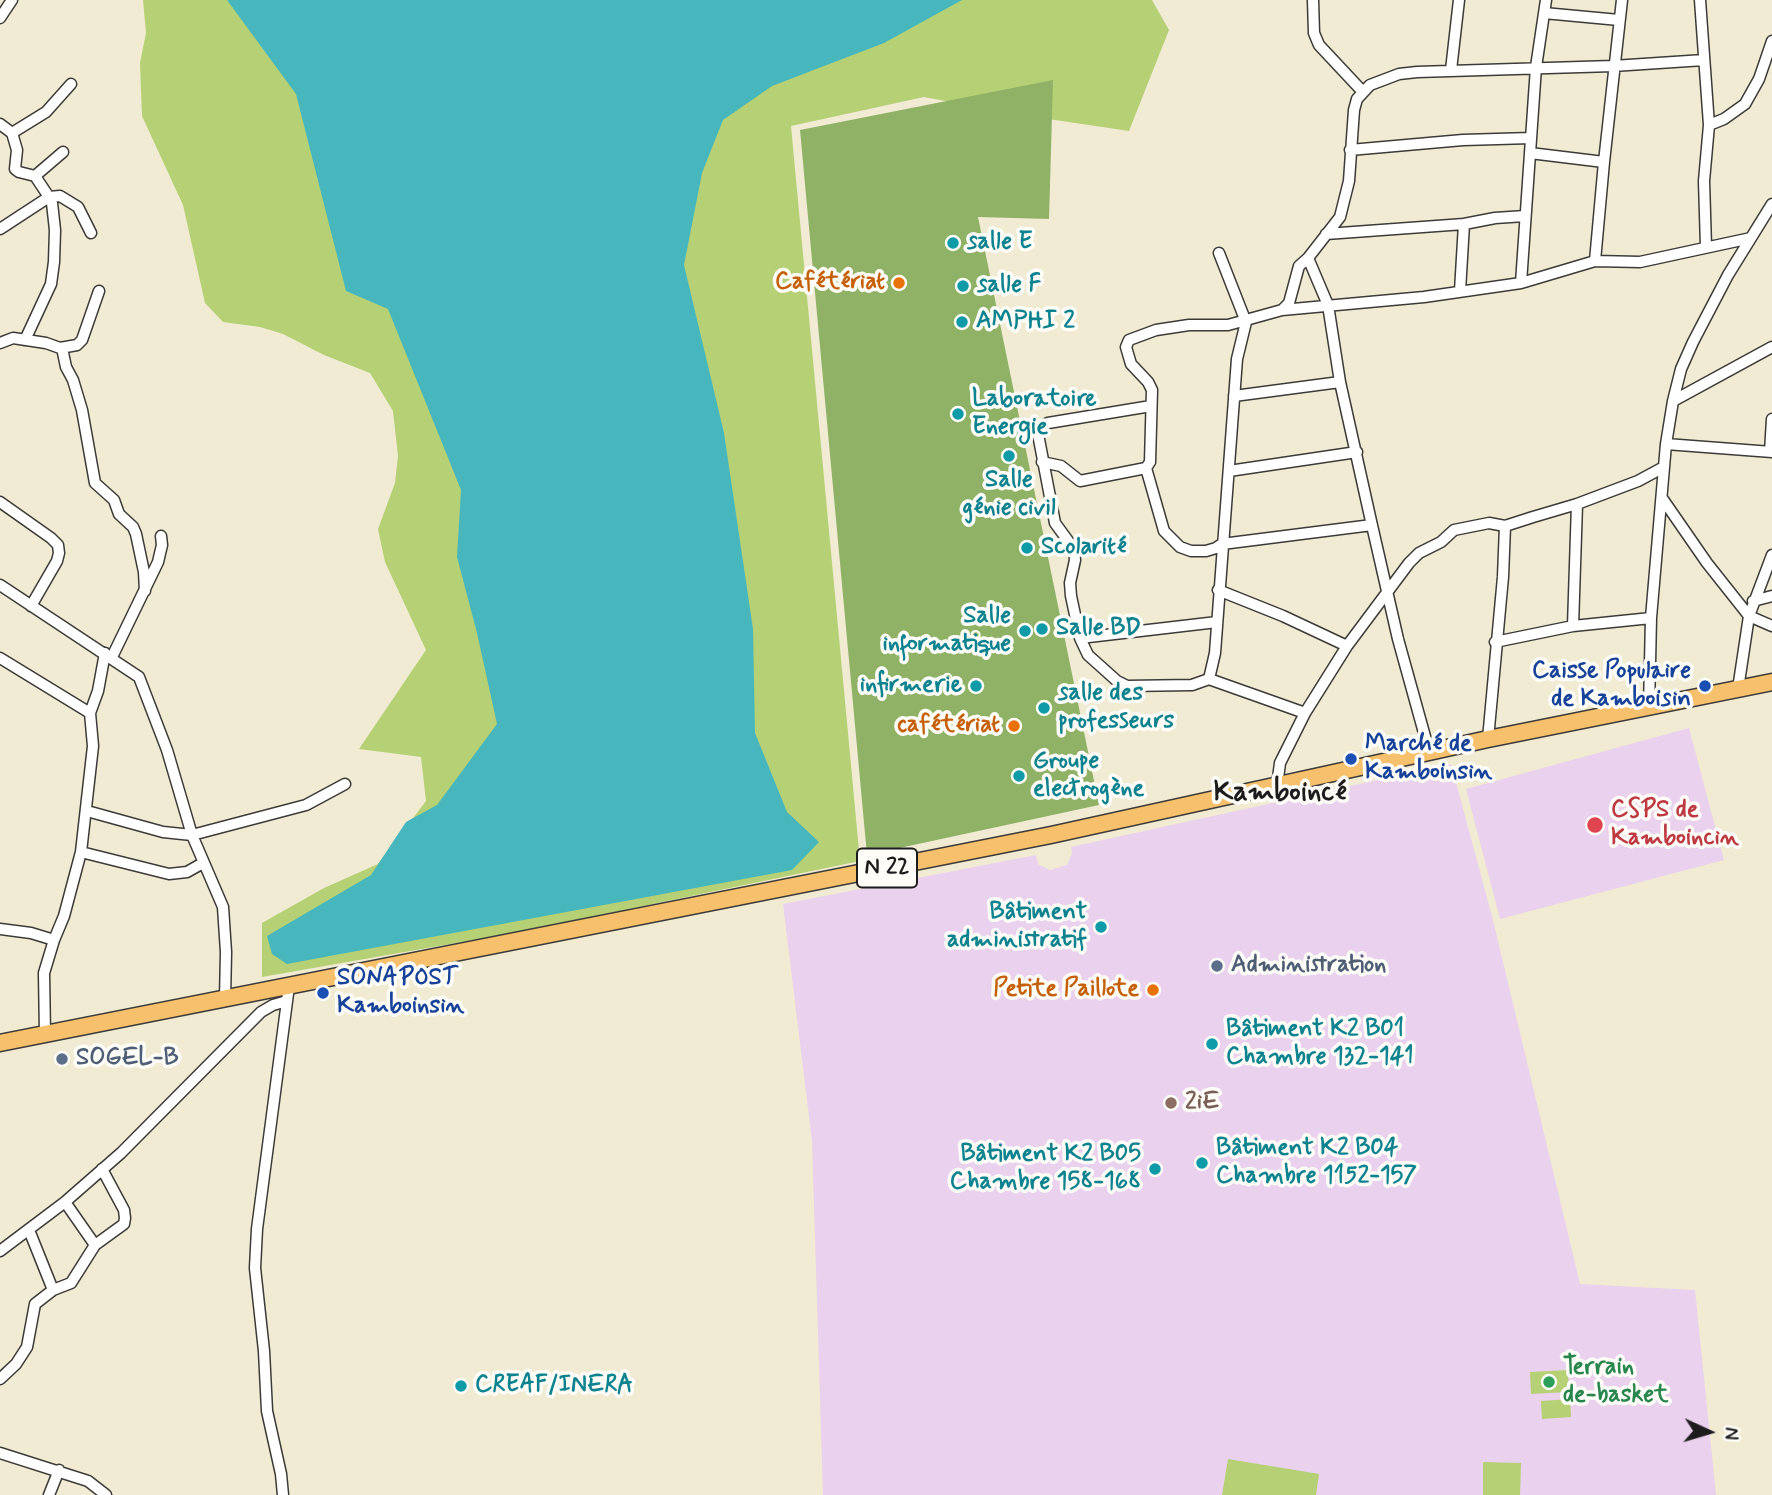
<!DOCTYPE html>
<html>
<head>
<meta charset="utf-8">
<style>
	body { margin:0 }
	#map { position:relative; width:1772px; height:1495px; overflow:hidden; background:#f1ebd4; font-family:Mynerve,sans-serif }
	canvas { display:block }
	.north { position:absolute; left:1674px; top:1397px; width:70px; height:70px; -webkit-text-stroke:5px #fdfcf7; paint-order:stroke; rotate:94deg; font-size:19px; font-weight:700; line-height:28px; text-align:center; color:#1c1c1c }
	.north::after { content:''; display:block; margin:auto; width:24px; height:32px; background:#1c1c1c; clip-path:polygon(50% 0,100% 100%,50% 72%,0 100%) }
</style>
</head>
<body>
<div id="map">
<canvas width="1772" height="1495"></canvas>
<div class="north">N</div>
</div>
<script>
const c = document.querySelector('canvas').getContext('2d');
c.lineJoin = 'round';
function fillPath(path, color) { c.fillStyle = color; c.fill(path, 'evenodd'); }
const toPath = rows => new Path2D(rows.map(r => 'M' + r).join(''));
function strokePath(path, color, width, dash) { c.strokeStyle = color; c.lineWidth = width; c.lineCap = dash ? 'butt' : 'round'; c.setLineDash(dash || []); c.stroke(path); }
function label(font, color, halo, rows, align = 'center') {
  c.font = font + ' Mynerve,sans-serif'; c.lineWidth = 7; c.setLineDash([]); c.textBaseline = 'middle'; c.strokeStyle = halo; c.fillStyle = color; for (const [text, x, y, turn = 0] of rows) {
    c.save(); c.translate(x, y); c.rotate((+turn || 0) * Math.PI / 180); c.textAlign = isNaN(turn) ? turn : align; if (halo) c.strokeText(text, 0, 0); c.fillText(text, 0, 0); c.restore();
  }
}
fillPath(toPath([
	[1689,728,1724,860,1500,919,1466,789],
	[1451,764,1493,920,1580,1284,1695,1290,1716,1495,823,1495,812,1141,783,904,1036,855,1038,864,1050,870,1067,865,1072,853,1071,847]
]), '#ead1ed');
fillPath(toPath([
	[143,0,1152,0,1169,30,1129,131,1008,113,924,97,791,126,860,861,513,933,262,977,262,923,324,888,378,864,426,801,421,757,359,749,426,650,385,562,378,529,395,483,398,456,393,411,370,373,324,355,283,334,260,327,223,322,205,303,183,205,142,116,140,63,146,33],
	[1568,1370,1569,1392,1531,1394,1530,1372],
	[1570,1399,1571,1417,1542,1419,1541,1401],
	[1228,1459,1319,1474,1316,1495,1222,1495],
	[1483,1462,1521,1463,1520,1495,1483,1495]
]), '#b6d075');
fillPath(toPath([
	[1053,80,1049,219,978,217,1099,805,867,855,800,130]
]), '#90b266');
fillPath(toPath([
	[227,0,962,0,884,43,772,86,723,120,702,173,684,265,724,433,753,629,755,733,787,812,819,842,792,870,287,964,272,954,267,936,371,875,406,822,437,805,497,724,477,633,457,557,461,490,388,309,346,291,296,94]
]), '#47b7bd');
const street = toPath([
	[1313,0,1314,33,1319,45,1363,92],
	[1700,0,1709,125,1704,181,1706,247],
	[1544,13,1619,20],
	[0,18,12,0],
	[1451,70,1459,0],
	[0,124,12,133,46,112,71,84],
	[1709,125,1724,119,1745,104,1759,79,1772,41],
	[12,133,17,150,15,169,19,172,35,176,63,152],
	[1350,150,1463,140,1531,138],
	[1530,153,1604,162,1595,261],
	[1604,162,1622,0],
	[35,176,49,197,60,196,78,207,91,233],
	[1464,224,1495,218,1525,216],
	[0,229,49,197,52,203,55,230,54,262,51,284,25,340],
	[1326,234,1464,224,1460,291],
	[1308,258,1328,305,1340,382,1371,521,1398,639,1429,751],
	[1521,283,1536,67,1546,0],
	[1282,310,1289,303,1299,266,1308,258,1340,217,1349,181,1354,110,1357,99,1370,85,1399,74,1417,72,1613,66,1704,60],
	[0,343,13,338,46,343,60,348,77,345,82,340,99,291],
	[62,348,66,367,73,380,82,410,95,483,114,500,119,514,133,527,136,534,144,572,145,591],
	[1234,396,1340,382],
	[1673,401,1772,347],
	[1151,406,1048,423,1041,427,1038,434,1055,523,1074,549,1075,560,1070,583,1071,596,1080,638,1217,622],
	[1666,444,1772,452],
	[1770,452,1772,419],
	[1042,462,1061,466,1080,481,1146,468,1150,462,1152,390,1148,382,1131,364,1126,347,1129,340,1156,330,1189,325,1228,325,1282,310,1424,297,1521,283,1595,261,1640,262,1751,238],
	[1146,468,1164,531,1180,547,1191,551,1206,551,1216,548,1222,544,1372,525],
	[1229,471,1357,452],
	[1662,498,1707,563,1749,616,1738,689],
	[0,502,51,538,58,545,59,553,57,561,31,606],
	[1772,555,1749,616,1772,626],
	[0,585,139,677,167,750,192,835,306,805,345,784],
	[1218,590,1283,616,1347,646],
	[1753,601,1772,596],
	[1573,626,1577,504],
	[1080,638,1088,655,1117,681,1127,686,1192,685,1209,679,1215,653,1237,359,1246,322,1219,253],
	[1495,642,1573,626,1651,618],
	[112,657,158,562,162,545,161,536],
	[0,658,90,713],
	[1209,679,1305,713],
	[1649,708,1651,618,1666,444,1673,401,1681,369,1693,342,1728,275,1772,204],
	[1488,739,1503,577,1505,526],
	[1277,786,1280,763,1305,713,1347,646,1409,563,1419,553,1441,542,1454,530,1489,523,1505,526,1533,517,1577,504,1638,481,1664,467],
	[87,811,163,832,192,835,223,907,226,952,225,999],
	[81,852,169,874,187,872,203,863],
	[0,929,31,933,54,940,44,973,45,1035],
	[54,940,64,916,81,852,93,746,90,713,98,691,105,653],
	[29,1230,53,1290,71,1283,95,1245,65,1202],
	[95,1245,124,1224,125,1218,124,1210,102,1169],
	[0,1251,65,1202,121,1153,261,1012,273,1005,287,1001],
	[0,1379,16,1364,27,1347,35,1304,53,1290],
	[0,1453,88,1481,106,1495],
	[49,1495,59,1470],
	[283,1495,281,1474,267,1411,264,1351,255,1268,257,1229,289,986]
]);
const primary = toPath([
	[0,1043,1051,835,1488,739,1772,682]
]);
strokePath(street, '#3c3b38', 13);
strokePath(primary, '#3c3b38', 19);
strokePath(street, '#fff', 10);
strokePath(primary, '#f7c06c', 16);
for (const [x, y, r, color] of [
	[953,243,7,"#0f9aa8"],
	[899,283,7,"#e8710a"],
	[963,286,7,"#0f9aa8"],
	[962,322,7,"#0f9aa8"],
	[958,414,7,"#0f9aa8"],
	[1009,456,7,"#0f9aa8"],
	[1027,548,7,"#0f9aa8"],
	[1042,629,7,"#0f9aa8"],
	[1025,631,7,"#0f9aa8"],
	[976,686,7,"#0f9aa8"],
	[1705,686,7,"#1a4fb4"],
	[1044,708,7,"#0f9aa8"],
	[1014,726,7,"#e8710a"],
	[1351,759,7,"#1a4fb4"],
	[1019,776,7,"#0f9aa8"],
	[1595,825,9,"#e0444e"],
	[1101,927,7,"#0f9aa8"],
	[1217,966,7,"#5c6f8a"],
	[1153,990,7,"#e8710a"],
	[323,993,7,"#1a4fb4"],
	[1212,1044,7,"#0f9aa8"],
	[62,1059,7,"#5c6f8a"],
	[1171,1103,7,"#8d6e63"],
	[1202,1163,7,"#0f9aa8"],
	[1155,1169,7,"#0f9aa8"],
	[1549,1382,7,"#2e9e5b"],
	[461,1386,7,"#0f9aa8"]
]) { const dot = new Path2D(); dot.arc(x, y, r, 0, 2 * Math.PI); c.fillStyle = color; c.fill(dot); strokePath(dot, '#fdfcf7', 2.5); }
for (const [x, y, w] of [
	[887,868,60]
]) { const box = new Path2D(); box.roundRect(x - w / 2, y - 19.5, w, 39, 5); c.fillStyle = '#fdfcf7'; c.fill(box); strokePath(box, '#1c1c1c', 2); }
label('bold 23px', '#1c1c1c', null, [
	["N 22",887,868]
]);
label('bold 24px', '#0d838f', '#fdfcf7', [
	["salle E",967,243],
	["salle F",977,286],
	["AMPHI 2",976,322],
	["Laboratoire",972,400],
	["Energie",972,428],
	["Salle",1009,481,"center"],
	["génie civil",1009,509,"center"],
	["Scolarité",1041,548],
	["Salle",1011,617,"right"],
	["informatique",1011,645,"right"],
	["Salle BD",1056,629],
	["infirmerie",962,686,"right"],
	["salle des",1058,694],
	["professeurs",1058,722],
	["Groupe",1033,762],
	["electrogène",1033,790],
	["Bâtiment",1087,913,"right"],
	["administratif",1087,941,"right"],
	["Bâtiment K2 B01",1226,1030],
	["Chambre 132-141",1226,1058],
	["Bâtiment K2 B04",1216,1149],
	["Chambre 1152-157",1216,1177],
	["Bâtiment K2 B05",1141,1155,"right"],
	["Chambre 158-168",1141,1183,"right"],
	["CREAF/INERA",475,1386]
], 'left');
label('bold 24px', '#c56008', '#fdfcf7', [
	["Cafétériat",885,283],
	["cafétériat",1000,726],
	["Petite Paillote",1139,990]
], 'right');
label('bold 24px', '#164399', '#fdfcf7', [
	["Caisse Populaire",1691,672,"right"],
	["de Kamboisin",1691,700,"right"],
	["Marché de",1365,745],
	["Kamboinsin",1365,773],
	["SONAPOST",337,979],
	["Kamboinsin",337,1007]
], 'left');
label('bold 24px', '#be3a42', '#fdfcf7', [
	["CSPS de",1611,811],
	["Kamboincin",1611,839]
], 'left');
label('bold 24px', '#4e5e75', '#fdfcf7', [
	["Administration",1231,966],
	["SOGEL-B",76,1059]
], 'left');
label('bold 24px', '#785e54', '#fdfcf7', [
	["2iE",1185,1103]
], 'left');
label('bold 24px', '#27864d', '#fdfcf7', [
	["Terrain",1563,1368],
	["de-basket",1563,1396]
], 'left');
label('bold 28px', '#1c1c1c', '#fdfcf7', [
	["Kamboincé",1280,794]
]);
</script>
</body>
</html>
